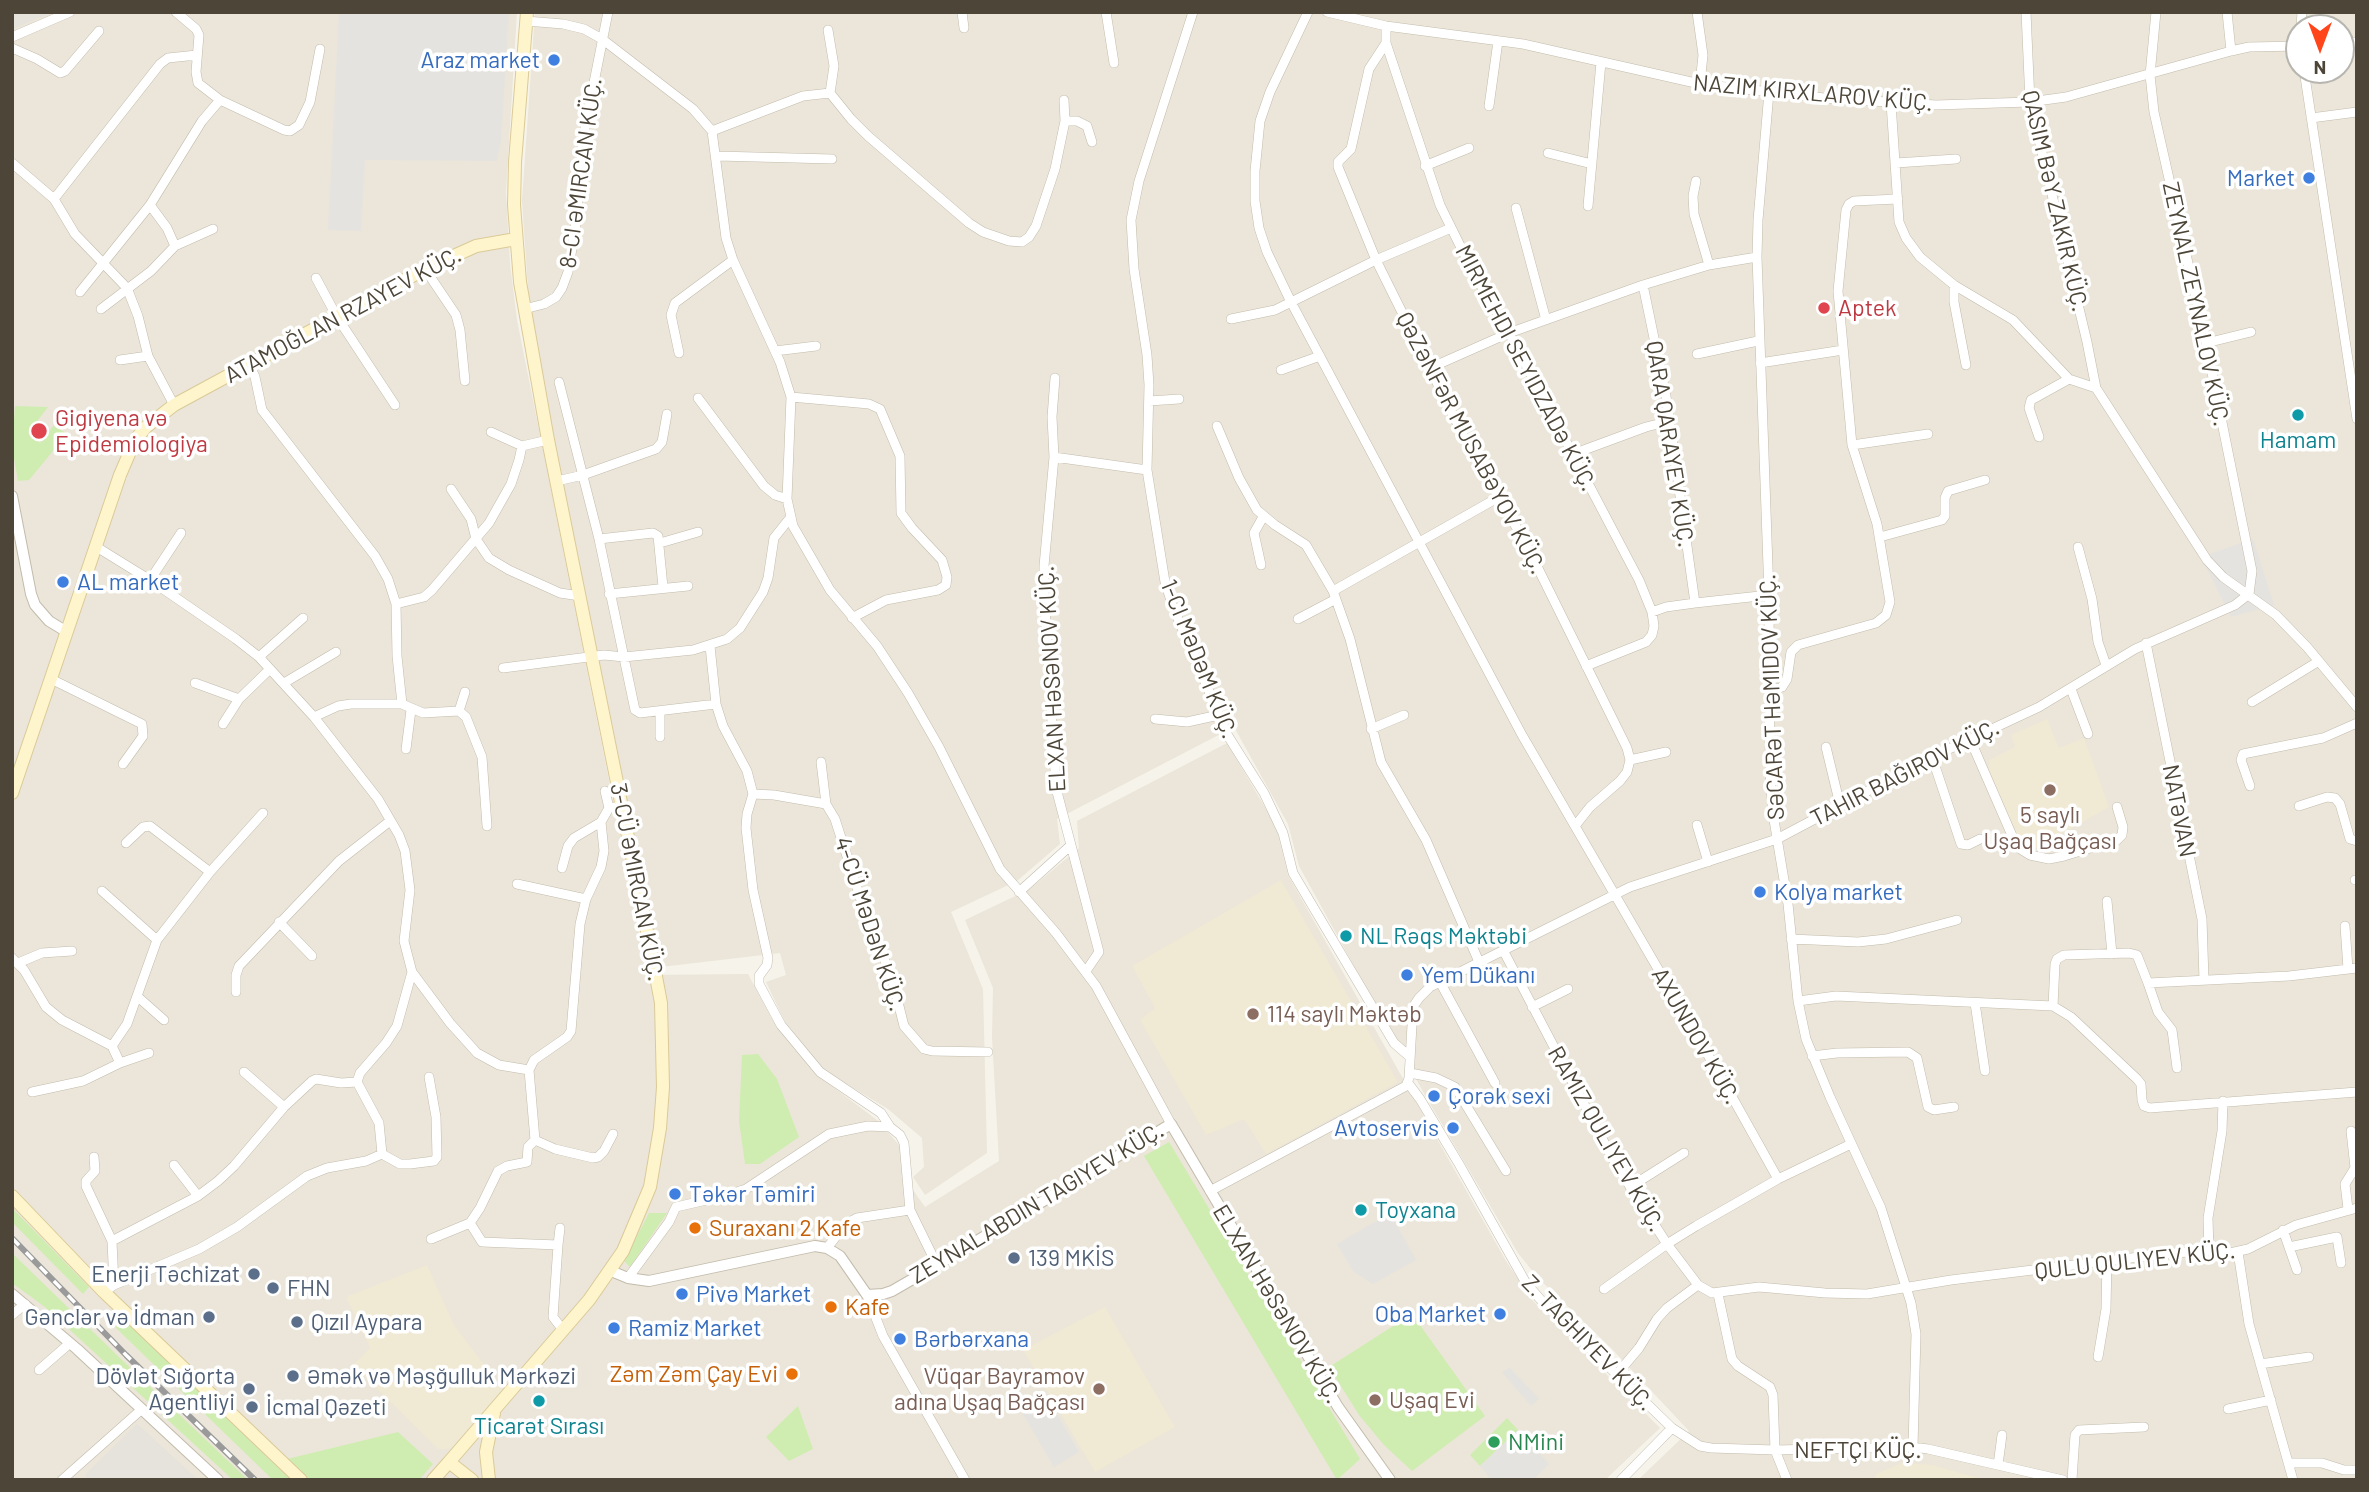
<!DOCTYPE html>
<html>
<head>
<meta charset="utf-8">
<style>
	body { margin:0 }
	#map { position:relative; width:2369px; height:1492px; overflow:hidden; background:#f6f3eb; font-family:Barlow,sans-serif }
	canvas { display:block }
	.frame { position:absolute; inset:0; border:14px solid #4c4538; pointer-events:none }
	.north { position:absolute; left:2285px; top:14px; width:70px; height:70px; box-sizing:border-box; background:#fff; border:2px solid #b7b5af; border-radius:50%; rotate:180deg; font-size:19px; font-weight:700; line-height:28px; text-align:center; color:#4c4538 }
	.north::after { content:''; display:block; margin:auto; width:24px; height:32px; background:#ff4519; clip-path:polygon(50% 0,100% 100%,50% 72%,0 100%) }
</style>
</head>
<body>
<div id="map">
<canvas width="2369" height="1492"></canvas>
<div class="frame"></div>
<div class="north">N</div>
</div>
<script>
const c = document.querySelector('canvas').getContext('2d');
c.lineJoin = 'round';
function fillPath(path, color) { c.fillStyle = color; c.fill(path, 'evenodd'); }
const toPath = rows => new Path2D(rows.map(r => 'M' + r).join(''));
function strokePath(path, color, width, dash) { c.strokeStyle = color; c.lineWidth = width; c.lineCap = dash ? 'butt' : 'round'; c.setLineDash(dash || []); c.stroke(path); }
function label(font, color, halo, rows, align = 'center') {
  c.font = font + ' Barlow,sans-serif'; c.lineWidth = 7; c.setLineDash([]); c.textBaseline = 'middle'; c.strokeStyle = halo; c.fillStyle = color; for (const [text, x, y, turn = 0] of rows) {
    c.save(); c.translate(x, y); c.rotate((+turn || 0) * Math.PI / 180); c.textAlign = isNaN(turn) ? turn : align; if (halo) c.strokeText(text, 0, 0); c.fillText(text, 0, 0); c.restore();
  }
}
fillPath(toPath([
	[12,12,517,12,506,192,510,264,517,320,648,975,748,974,772,1019,817,1075,877,1120,900,1146,903,1176,925,1207,999,1161,992,1037,993,988,965,920,1030,889,1079,848,1077,821,1227,743,1276,826,1288,875,1506,1261,1532,1300,1660,1428,1605,1480,12,1480],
	[535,12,2357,12,2357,1480,1638,1480,1689,1431,1612,1349,1538,1278,1518,1253,1426,1097,1299,866,1288,824,1234,727,1057,819,1060,844,1017,881,951,912,983,989,987,1153,925,1195,913,1177,924,1167,922,1138,888,1109,822,1069,784,1020,766,982,786,975,780,953,661,967,530,318,522,201],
	[2299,28,2341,28,2341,70,2299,70]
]), '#ebe6d9');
fillPath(toPath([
	[12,12,53,12,12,29],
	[137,1424,198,1480,88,1480,85,1475]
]), '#e6e2dc');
fillPath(toPath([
	[2047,719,2059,748,2084,738,2109,807,2036,848,2031,841,2021,844,1988,773,1989,760,2015,747,2011,735],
	[1281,880,1398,1082,1266,1154,1244,1119,1206,1135,1140,1020,1155,1008,1132,966],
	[427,1265,454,1325,503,1389,455,1446,448,1449,438,1449,353,1365,370,1348,346,1297],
	[1105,1307,1175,1427,1095,1472,1023,1350],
	[1902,1463,1932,1465,1985,1480,1874,1480,1876,1474]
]), '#f0e9d4');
fillPath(toPath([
	[15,406,48,407,28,433,40,443,54,425,67,434,29,480,18,481,12,447],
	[758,1054,777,1079,799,1137,760,1164,745,1164,739,1121,742,1055],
	[1169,1142,1360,1459,1337,1480,1144,1156],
	[12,1208,89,1287,83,1294,12,1222],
	[649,1213,667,1213,630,1267,624,1261],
	[12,1253,121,1359,248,1480,233,1480,45,1307,12,1283],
	[1412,1314,1485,1416,1412,1471,1384,1445,1359,1415,1329,1367],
	[123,1319,291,1480,273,1480,115,1327],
	[798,1406,813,1449,789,1461,766,1437],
	[1507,1418,1518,1430,1480,1466,1470,1455],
	[398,1432,433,1464,419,1480,310,1480,287,1459]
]), '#d0edb1');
fillPath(toPath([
	[339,12,509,12,501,141,497,161,365,160,361,231,328,230],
	[2253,539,2274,605,2231,617,2201,557],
	[1390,1213,1416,1260,1373,1284,1354,1272,1337,1244],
	[1510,1368,1539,1399,1531,1406,1502,1372],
	[1044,1392,1079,1452,1054,1467,1019,1407],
	[1518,1430,1549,1464,1533,1480,1492,1480,1480,1466]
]), '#e5e3df');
const minor = toPath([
	[176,12,196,29,199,35,196,72,198,83,220,100,284,130,290,131,299,125,310,102,320,49],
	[962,12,964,28],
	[1106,12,1114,63],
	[1193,12,1139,181,1131,220,1134,269,1147,355,1149,385,1147,470,1165,582,1173,607,1228,736,1264,793,1283,833,1293,873,1394,1043,1410,1057],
	[1308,12,1270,92,1260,121,1255,171,1255,201,1259,228,1267,252,1291,302,1522,735,1726,1086,1778,1179],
	[1327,12,1386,26,1523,44,1700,84,1824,98,1936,105,2030,102,2066,97,2231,51,2249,47,2299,46],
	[1697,12,1703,55,1700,84],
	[2026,12,2030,102,2087,342,2096,388],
	[2227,12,2231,51],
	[526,21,563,24,584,29,602,39,693,109,712,131,726,238,733,260,780,362,791,397,787,499,793,526,830,590,877,646,908,693,939,747,1000,869,1056,933,1096,986,1171,1124],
	[1386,26,1386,43,1440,205,1474,274,1509,333,1639,580,1652,612,1654,626,1652,635,1646,642,1586,666],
	[2301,28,2302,12],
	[12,37,70,12],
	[1386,43,1369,69,1351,149,1338,162,1338,167,1376,260,1468,445,1525,542,1627,748,1630,760,1627,772,1620,781,1590,807,1575,826],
	[2341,43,2357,42],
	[12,48,37,59,60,73,65,71,99,31],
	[2304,70,2357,419],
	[1769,92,1758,220,1757,257,1769,595,1770,774,1773,814,1788,904,1798,1001,1806,1039,1830,1097,1881,1208,1911,1303,1916,1334,1913,1447],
	[830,93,851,119,868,136,969,223,983,232,1009,241,1022,242,1029,237,1036,226,1055,169,1065,121,1064,100],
	[1891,103,1899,222,1906,238,1920,257,1954,285,2013,320,2069,379,2096,388,2207,560,2223,577,2276,615,2307,647,2357,707],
	[1489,106,1498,41],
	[2311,118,2357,112],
	[1065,121,1077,121,1087,126,1092,142],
	[712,131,803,96,830,93,834,66,828,30],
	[1548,153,1592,164],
	[717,156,832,159],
	[12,163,54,199,75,234,127,288,138,316,148,356,174,405],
	[1896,163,1956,159],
	[1425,166,1469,148],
	[1696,181,1693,196,1694,214,1709,265],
	[54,199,160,64,168,58,197,55],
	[150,205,167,228,175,246],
	[1588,206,1601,62],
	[1516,208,1546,320],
	[425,269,456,315,460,330,465,381],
	[316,278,337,317,395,405],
	[1643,285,1666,396,1695,603],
	[1954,285,1954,302,1966,365],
	[80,292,150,205,202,121,220,100],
	[101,309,151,271,175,246,213,229],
	[524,309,544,304,556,297,562,288,568,272,575,231,583,138,608,12],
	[1231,319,1275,310,1376,260,1451,228],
	[2206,343,2251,332],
	[775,351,816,346],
	[679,353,671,315,675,303,733,260],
	[1697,354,1758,341],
	[120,360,148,356],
	[1760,363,1843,350],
	[249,364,255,377,262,410,375,556,388,579,396,604,397,656,402,704],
	[1430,368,1509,333,1643,285,1709,265,1757,257],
	[1281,370,1320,356],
	[1055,378,1052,417,1054,457,1044,566,1044,592,1056,788,1099,952,1086,971],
	[559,382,599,539,635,710,640,713,716,704],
	[791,397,869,404,880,409,900,456,901,513,912,528,942,560,947,577,946,585,938,590,886,600,852,618],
	[698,398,764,486,775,495,787,499],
	[1149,401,1179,399],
	[1217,426,1239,478,1257,510,1275,525,1306,545,1333,591,1350,639,1381,762,1426,840,1479,962],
	[491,432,522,446],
	[2039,437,2029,408,2031,400,2069,379],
	[1852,445,1928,434],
	[1573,454,1646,427,1670,421],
	[1054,457,1147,470],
	[557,481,583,475,656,449,662,442,667,414],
	[451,489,471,519,476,539,489,558,509,570,560,593,580,596],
	[1880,537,1942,520,1945,516,1945,498,1948,491,1985,480],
	[599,539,653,533,658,536,663,587],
	[660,543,698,532],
	[95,546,150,580,236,639,259,657,314,717,378,799,399,835,405,851,410,890,404,941,412,972,397,1026,386,1043,360,1073,357,1082,379,1123,382,1154,366,1161,327,1168,307,1176,237,1227,199,1249,114,1285,104,1292],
	[2078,547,2092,599,2098,642,2106,665],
	[1261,565,1254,533,1263,517],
	[150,580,181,533],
	[1333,591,1499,497],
	[609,594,688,586],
	[396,604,424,597,432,590,489,523,511,484,519,460,522,446,548,440],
	[1652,612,1666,607,1695,603,1769,595],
	[1298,619,1336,599],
	[2146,643,2202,919,2204,980],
	[710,646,716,704,723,726,747,771,753,794,747,814,746,828,753,890,768,958,767,965,759,976,759,984,781,1025,820,1072,881,1113,890,1127],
	[259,657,303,618],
	[503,668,604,655,624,657,693,650,727,639,740,628,763,592,768,578,774,538,790,518],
	[51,679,142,724,143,736,123,764],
	[195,683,239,699,270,669],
	[284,683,336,652],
	[2071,689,2088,734],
	[1770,691,1782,687,1787,679,1791,652,1798,645,1876,623,1886,615,1890,602,1877,524,1852,445,1838,291,1846,210,1849,204,1854,201,1898,199],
	[2252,702,2319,661],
	[459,711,465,692],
	[314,717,338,706,351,704,402,704,423,713,459,711,466,717,482,757,487,826],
	[1155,719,1187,722,1219,715],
	[223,724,239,699],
	[1371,729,1404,715],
	[660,737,660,711],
	[1970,739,2017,847,2030,855,2049,859,2064,856,2117,840,2122,835,2123,827,2117,807],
	[1826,747,1840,805],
	[406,749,411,710],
	[1932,757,1961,844,1968,845,1980,839],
	[1630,760,1666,752],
	[821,762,826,804],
	[2250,786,2241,760,2243,754,2323,738,2357,723],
	[605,791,609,808],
	[753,794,774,795,826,804,835,819,870,928,891,974,904,1026,924,1049,932,1051,988,1052],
	[2299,806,2327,797,2335,798,2340,804,2350,839,2357,841],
	[1697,825,1708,862],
	[126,843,143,827,150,826,210,872],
	[562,868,568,846,574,838,601,822],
	[2355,880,2357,880],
	[517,884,586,899],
	[102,891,157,940],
	[1019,892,1070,846],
	[2107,901,2112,954],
	[279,922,312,956],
	[2345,926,2348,969],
	[1791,939,1858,942,1886,939,1957,920],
	[1503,950,1615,1163,1667,1244,1698,1285,1712,1293,1759,1287,1825,1293,1867,1294,1951,1280,2172,1253,2209,1251,2230,1253,2248,1249,2296,1225,2357,1208],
	[12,958,24,970,46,1007,62,1020,112,1046,120,1063,83,1081,32,1092],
	[18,963,42,953,72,951],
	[412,972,450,1023,477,1053,499,1065,529,1070],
	[1440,982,1495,1083],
	[2148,983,2158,1012,2172,1030,2177,1068],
	[236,992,236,975,239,966,339,861,390,821],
	[138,997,164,1020],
	[1798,1001,1836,996,2053,1006,2071,1017,2137,1079,2141,1084,2142,1100,2144,1106,2150,1108,2357,1092],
	[1975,1003,1985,1071],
	[2053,1006,2055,964,2057,959,2064,955,2129,953,2137,955,2148,983,2289,976,2357,968],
	[1532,1007,1568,989],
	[112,1046,127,1024,157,940,210,872,263,813],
	[1812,1056,1837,1053,1908,1052,1917,1058,1928,1107,1934,1110,1954,1107],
	[120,1063,149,1053],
	[244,1072,284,1107],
	[1410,1073,1436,1078,1455,1087,1506,1171],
	[1408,1083,1420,1099,1459,1164,1526,1283,1547,1307,1672,1428,1621,1480],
	[535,1140,555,1149,593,1158,598,1157,604,1151,613,1134],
	[382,1154,400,1164,410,1164,434,1161,437,1157,436,1117,429,1077],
	[94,1157,95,1171,86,1181,86,1186,112,1241,114,1285],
	[174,1165,198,1196],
	[1630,1187,1684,1153],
	[1210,1191,1406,1086,1409,1078,1413,1007,1419,998,1430,987,1630,887,1777,839,1932,757,2039,707,2135,649,2235,605,2249,594,2252,571,2206,343,2154,112,2150,75,2156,12],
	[2348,1209,2345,1184,2355,1168,2351,1131],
	[2283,1230,2297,1270],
	[431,1239,470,1223],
	[112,1241,198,1196,218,1181,234,1166,284,1107,312,1081,316,1079,341,1083,357,1082],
	[558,1245,560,1228],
	[2289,1247,2337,1237,2341,1263],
	[827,1248,846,1224,857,1218,910,1210],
	[2209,1251,2208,1218,2222,1131,2223,1101],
	[2238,1252,2249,1324,2293,1480],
	[628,1278,669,1222,676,1207,728,1195,746,1189,829,1134,868,1126,890,1127,900,1135,904,1143,910,1210,937,1265],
	[1604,1289,1667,1244,1696,1226,1778,1179,1851,1144],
	[1718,1294,1732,1359,1738,1366,1770,1387,1773,1395,1775,1450,1787,1480],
	[867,1295,883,1336,965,1480],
	[12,1315,25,1304],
	[563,1330,553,1317,558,1245,482,1242,470,1223,480,1208,498,1171,507,1166,527,1162,528,1147,535,1140,529,1070,534,1060,567,1037,571,1031,580,924,586,899,601,867,604,851,601,822,609,808,622,806],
	[2098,1357,2106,1309,2107,1260],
	[2260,1364,2309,1357],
	[39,1370,70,1343],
	[1617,1374,1639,1348,1657,1319,1667,1308,1698,1285],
	[2228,1409,2271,1400],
	[1672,1428,1700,1446,1711,1448,1775,1450,1913,1447,1928,1449,2063,1480],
	[2289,1463,2322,1463,2344,1470,2357,1470],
	[1998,1465,2002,1435],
	[62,1480,142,1409],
	[2072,1480,2075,1435,2079,1430,2144,1427]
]);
const tertiary = toPath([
	[12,496,31,594,35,605,49,621,67,632],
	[611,1271,628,1278,649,1281,815,1246,827,1248,840,1256,867,1295,883,1294,892,1291,937,1265,1171,1124,1338,1407,1390,1480],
	[12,1294,77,1349,218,1480]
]);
const secondary = toPath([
	[12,793,120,475,135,440,146,427,174,405,425,269,476,246,516,239],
	[12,1196,104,1292,301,1480],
	[449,1462,589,1300,623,1251,650,1187,660,1128,663,1087,661,1003,654,966,548,440,520,282,514,205,515,162,527,12],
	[433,1480,449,1462,472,1480],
	[489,1480,486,1452,494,1413]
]);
strokePath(minor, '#c3bcac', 10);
strokePath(tertiary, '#c3bcac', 12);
strokePath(secondary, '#daca98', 14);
strokePath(minor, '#fff', 9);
strokePath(tertiary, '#fff', 10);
strokePath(secondary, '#fff5cc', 12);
const rail = toPath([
	[12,1238,126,1355,255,1480]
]);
strokePath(rail, '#9a9a9a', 6);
strokePath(rail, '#fff', 3.5, [10]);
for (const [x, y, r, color] of [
	[554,60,7,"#3f7fe0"],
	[2309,178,7,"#3f7fe0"],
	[1824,308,7,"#e0444e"],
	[2298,415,7,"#0f9aa8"],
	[39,431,9,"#e0444e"],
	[63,582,7,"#3f7fe0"],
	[2050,790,7,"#8d6e63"],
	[1760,892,7,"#3f7fe0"],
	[1346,936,7,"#0f9aa8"],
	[1407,975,7,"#3f7fe0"],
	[1253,1014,7,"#8d6e63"],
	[1434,1096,7,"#3f7fe0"],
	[1453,1128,7,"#3f7fe0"],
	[675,1194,7,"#3f7fe0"],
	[1361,1210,7,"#0f9aa8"],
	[695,1228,7,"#e8710a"],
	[1014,1258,7,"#5c6f8a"],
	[254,1274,7,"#5c6f8a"],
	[273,1288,7,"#5c6f8a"],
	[682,1294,7,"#3f7fe0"],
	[831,1307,7,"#e8710a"],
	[1500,1314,7,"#3f7fe0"],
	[209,1317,7,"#5c6f8a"],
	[297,1322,7,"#5c6f8a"],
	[614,1328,7,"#3f7fe0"],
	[900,1339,7,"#3f7fe0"],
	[792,1374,7,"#e8710a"],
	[293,1376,7,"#5c6f8a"],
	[249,1389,7,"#5c6f8a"],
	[1099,1389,7,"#8d6e63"],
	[1375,1400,7,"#8d6e63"],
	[539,1401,7,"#0f9aa8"],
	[252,1407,7,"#5c6f8a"],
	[1494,1442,7,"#2e9e5b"]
]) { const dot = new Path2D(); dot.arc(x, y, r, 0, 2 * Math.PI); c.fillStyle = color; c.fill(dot); strokePath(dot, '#fff', 2.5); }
label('23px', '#366cbe', '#fff', [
	["Araz market",540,60,"right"],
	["Market",2295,178,"right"],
	["AL market",77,582],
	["Kolya market",1774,892],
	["Yem Dükanı",1421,975],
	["Çorək sexi",1448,1096],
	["Avtoservis",1439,1128,"right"],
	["Təkər Təmiri",689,1194],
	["Pivə Market",696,1294],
	["Oba Market",1486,1314,"right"],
	["Ramiz Market",628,1328],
	["Bərbərxana",914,1339]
], 'left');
label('23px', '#4c4538', '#fff', [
	["NAZIM KIRXLAROV KÜÇ.",1813,93,5],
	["8-CI ƏMIRCAN KÜÇ.",581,173,-82],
	["QASIM BƏY ZAKIR KÜÇ.",2055,201,77],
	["ZEYNAL ZEYNALOV KÜÇ.",2196,304,78],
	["ATAMOĞLAN RZAYEV KÜÇ.",343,315,-28],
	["MIRMEHDI SEYIDZADƏ KÜÇ.",1526,368,62],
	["QƏZƏNFƏR MUSABƏYOV KÜÇ.",1471,443,62],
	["QARA QARAYEV KÜÇ.",1670,444,81],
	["1-CI MƏDƏM KÜÇ.",1199,659,68],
	["ELXAN HƏSƏNOV KÜÇ.",1052,679,-93],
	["SƏCARƏT HƏMIDOV KÜÇ.",1772,697,-92],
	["TAHIR BAĞIROV KÜÇ.",1905,773,-27],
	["NATƏVAN",2179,811,79],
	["3-CÜ ƏMIRCAN KÜÇ.",637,882,79],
	["4-CÜ MƏDƏN KÜÇ.",870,924,72],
	["AXUNDOV KÜÇ.",1696,1036,60],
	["RAMIZ QULIYEV KÜÇ.",1606,1139,60],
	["ZEYNALABDIN TAGIYEV KÜÇ.",1037,1203,-31],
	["QULU QULIYEV KÜÇ.",2135,1261,-6],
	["ELXAN HƏSƏNOV KÜÇ.",1277,1304,59],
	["Z. TAGHIYEV KÜÇ.",1588,1343,46],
	["NEFTÇI KÜÇ.",1858,1450]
]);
label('23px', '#be3a42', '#fff', [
	["Aptek",1838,308],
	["Gigiyena və",55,418],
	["Epidemiologiya",55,444]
], 'left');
label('23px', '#0d838f', '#fff', [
	["Hamam",2298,440],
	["NL Rəqs Məktəbi",1360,936,"left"],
	["Toyxana",1375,1210,"left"],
	["Ticarət Sırası",539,1426]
]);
label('23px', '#785e54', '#fff', [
	["5 saylı",2050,815,"center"],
	["Uşaq Bağçası",2050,841,"center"],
	["114 saylı Məktəb",1267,1014],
	["Vüqar Bayramov",1085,1376,"right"],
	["adına Uşaq Bağçası",1085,1402,"right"],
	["Uşaq Evi",1389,1400]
], 'left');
label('23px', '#c56008', '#fff', [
	["Suraxanı 2 Kafe",709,1228],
	["Kafe",845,1307],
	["Zəm Zəm Çay Evi",778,1374,"right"]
], 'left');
label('23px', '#4e5e75', '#fff', [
	["139 MKİS",1028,1258],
	["Enerji Təchizat",240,1274,"right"],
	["FHN",287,1288],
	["Gənclər və İdman",195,1317,"right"],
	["Qızıl Aypara",311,1322],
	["Dövlət Sığorta",235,1376,"right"],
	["Agentliyi",235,1402,"right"],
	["Əmək və Məşğulluk Mərkəzi",307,1376],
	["İcmal Qəzeti",266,1407]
], 'left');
label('23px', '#27864d', '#fff', [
	["NMini",1508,1442]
], 'left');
</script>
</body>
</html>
